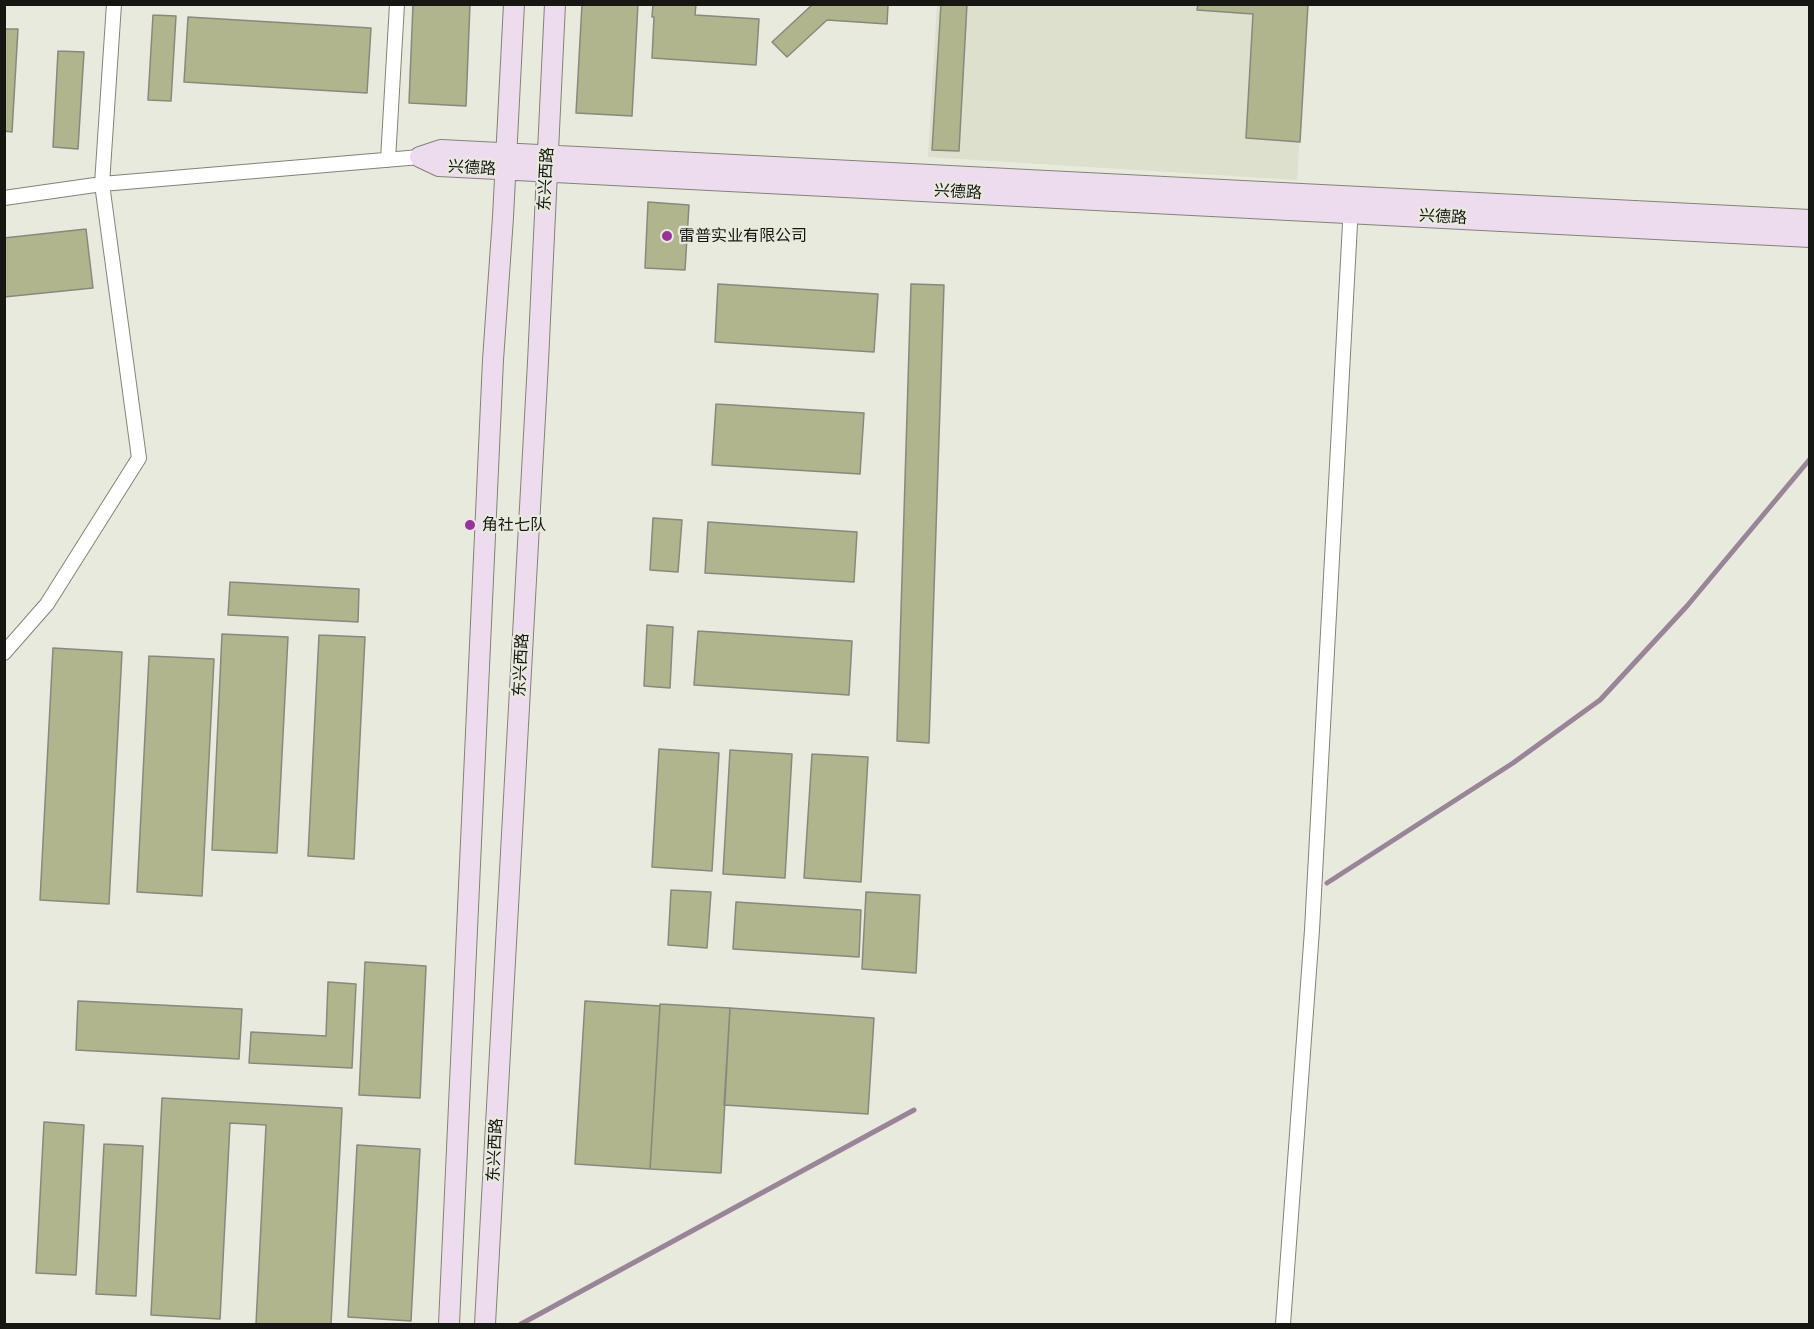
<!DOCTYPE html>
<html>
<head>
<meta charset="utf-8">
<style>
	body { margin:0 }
	#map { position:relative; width:1814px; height:1329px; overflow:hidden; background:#e8eadd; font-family:Mulish,sans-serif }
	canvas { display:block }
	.frame { position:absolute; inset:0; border:6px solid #161712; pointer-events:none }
</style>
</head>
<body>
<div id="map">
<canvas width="1814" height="1329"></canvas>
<div class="frame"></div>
</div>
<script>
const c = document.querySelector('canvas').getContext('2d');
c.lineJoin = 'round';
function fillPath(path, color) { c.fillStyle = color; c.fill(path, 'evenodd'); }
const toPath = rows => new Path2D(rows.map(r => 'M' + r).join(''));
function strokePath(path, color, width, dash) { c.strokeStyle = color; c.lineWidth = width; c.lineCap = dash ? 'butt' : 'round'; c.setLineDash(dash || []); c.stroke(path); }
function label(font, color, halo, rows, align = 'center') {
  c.font = font + ' Mulish,"Noto Sans SC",sans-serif'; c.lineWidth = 4.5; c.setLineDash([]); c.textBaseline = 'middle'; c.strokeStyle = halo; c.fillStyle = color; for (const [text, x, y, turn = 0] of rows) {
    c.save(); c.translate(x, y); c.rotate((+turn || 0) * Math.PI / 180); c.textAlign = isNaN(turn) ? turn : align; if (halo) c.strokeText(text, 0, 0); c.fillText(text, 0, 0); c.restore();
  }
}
fillPath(toPath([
	[937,5,1308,5,1297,180,928,157]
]), '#dde0cc');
strokePath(toPath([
	[1327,883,1513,763,1600,700,1687,606,1810,459],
	[521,1324,914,1110]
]), '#998498', 5);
const building = toPath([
	[413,4,470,4,466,106,409,103,413,4],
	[582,4,638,4,632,116,576,113,582,4],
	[653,4,696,4,695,15,759,19,756,65,652,58,654,17,652,17,653,4],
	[813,4,888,5,887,24,827,20,787,57,772,42,813,4],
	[941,4,967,4,959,151,932,150,941,4],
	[1198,4,1308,4,1300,142,1246,138,1253,14,1197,10,1198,4],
	[153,15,176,16,171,101,148,100,153,15],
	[188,17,371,28,367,93,184,82,188,17],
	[4,29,18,29,12,132,4,131,4,29],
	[58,51,84,52,78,149,53,147,58,51],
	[648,202,689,205,685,270,645,268,648,202],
	[86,229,93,288,4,297,4,238,86,229],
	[718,284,878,294,874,352,715,342,718,284],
	[911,284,944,285,929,743,897,741,911,284],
	[716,404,864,413,860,474,712,465,716,404],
	[653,518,682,520,678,572,650,570,653,518],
	[708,522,857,532,854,582,705,573,708,522],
	[230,582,359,589,358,622,228,615,230,582],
	[647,625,673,627,670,688,644,686,647,625],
	[698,631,852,641,849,695,694,685,698,631],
	[222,634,288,637,277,853,212,850,222,634],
	[319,635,365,637,354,859,308,856,319,635],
	[53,648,122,652,109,904,40,900,53,648],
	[149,656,214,659,202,896,137,892,149,656],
	[659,749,719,753,712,871,652,867,659,749],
	[730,750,792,754,785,878,723,874,730,750],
	[812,754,868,757,861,882,804,878,812,754],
	[671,890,711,892,707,948,668,945,671,890],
	[866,892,920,895,916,973,862,969,866,892],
	[736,902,861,910,859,957,733,949,736,902],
	[365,962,426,966,420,1098,359,1095,365,962],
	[328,982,356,984,352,1068,249,1063,251,1032,326,1036,328,982],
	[78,1001,242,1009,239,1059,76,1050,78,1001],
	[585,1001,660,1006,650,1169,575,1164,585,1001],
	[660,1004,730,1008,721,1173,650,1169,660,1004],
	[730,1008,874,1018,868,1114,724,1105,730,1008],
	[162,1098,342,1108,331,1324,256,1324,266,1125,230,1123,220,1319,151,1315,162,1098],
	[44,1122,84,1125,76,1275,36,1273,44,1122],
	[104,1144,143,1146,136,1296,96,1294,104,1144],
	[357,1145,420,1149,411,1321,348,1317,357,1145]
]);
fillPath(building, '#b0b58d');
strokePath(building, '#87897d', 1.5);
const street = toPath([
	[388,160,397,4],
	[4,198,102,184,420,157],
	[4,653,47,604,139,458,102,184,114,4],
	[1283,1324,1312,930,1351,205]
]);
const secondary = toPath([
	[420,157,439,166,1810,237],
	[420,157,441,150,1810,220],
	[449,1324,493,360,503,217,514,4],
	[485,1324,538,362,555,4]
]);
strokePath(street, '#818377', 16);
strokePath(secondary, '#818377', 22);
strokePath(street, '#fff', 14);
strokePath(secondary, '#eddcee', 20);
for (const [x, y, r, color] of [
	[667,236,6,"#97349b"],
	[470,525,6,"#97349b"]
]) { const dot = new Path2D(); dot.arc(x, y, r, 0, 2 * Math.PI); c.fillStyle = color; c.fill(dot); strokePath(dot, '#e8eadd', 2); }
label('16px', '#161712', '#e8eadd', [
	["兴德路",472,168,3],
	["东兴西路",546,179,-87],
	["兴德路",958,192,3],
	["兴德路",1443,217,3],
	["东兴西路",521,665,-87],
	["东兴西路",495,1150,-87]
]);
label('16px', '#161712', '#e8eadd', [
	["雷普实业有限公司",679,236],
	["角社七队",482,525]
], 'left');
</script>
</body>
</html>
